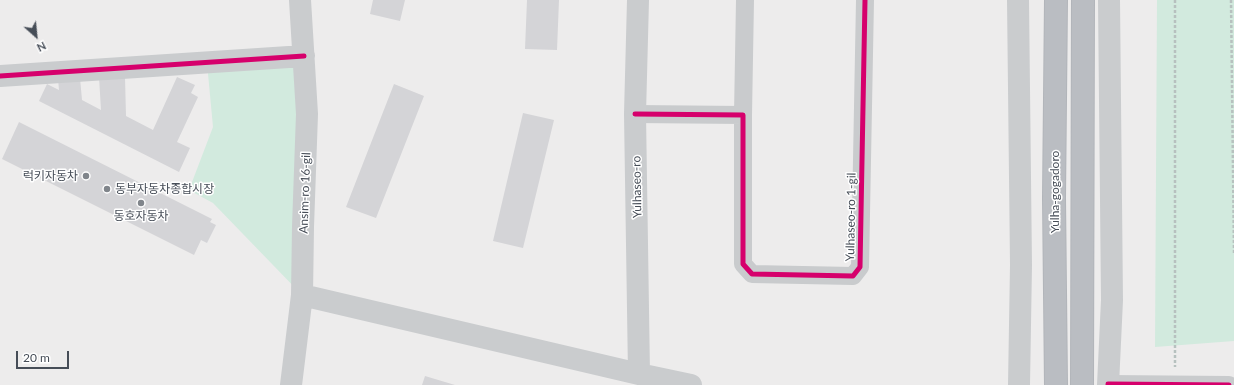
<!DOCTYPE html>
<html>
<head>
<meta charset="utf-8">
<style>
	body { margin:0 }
	#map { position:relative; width:1234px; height:385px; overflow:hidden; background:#edecec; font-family:Lato,sans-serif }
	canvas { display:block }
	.north { position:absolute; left:16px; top:16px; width:40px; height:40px; -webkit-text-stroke:3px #fff; paint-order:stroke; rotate:153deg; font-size:11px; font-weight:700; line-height:16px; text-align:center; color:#464d57 }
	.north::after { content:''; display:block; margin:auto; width:14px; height:18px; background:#464d57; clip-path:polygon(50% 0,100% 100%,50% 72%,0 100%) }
	.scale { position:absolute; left:16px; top:351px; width:53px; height:18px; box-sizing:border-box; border:2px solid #464d57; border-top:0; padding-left:5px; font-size:12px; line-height:14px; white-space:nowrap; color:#464d57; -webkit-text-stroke:3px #fff; paint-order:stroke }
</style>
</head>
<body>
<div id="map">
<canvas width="1234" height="385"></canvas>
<div class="north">N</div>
<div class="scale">20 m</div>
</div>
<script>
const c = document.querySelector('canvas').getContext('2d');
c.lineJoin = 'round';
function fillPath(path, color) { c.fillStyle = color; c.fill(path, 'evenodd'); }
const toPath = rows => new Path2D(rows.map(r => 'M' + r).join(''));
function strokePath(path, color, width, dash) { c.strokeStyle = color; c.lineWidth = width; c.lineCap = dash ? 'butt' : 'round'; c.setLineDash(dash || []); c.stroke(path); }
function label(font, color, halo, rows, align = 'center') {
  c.font = font + ' Lato,"Noto Sans KR",sans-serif'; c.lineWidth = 3; c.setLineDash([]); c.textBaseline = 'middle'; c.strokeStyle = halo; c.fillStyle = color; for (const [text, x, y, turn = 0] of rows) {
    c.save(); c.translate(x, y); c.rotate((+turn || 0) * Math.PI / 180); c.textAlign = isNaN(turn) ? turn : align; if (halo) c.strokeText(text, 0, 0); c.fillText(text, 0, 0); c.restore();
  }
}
fillPath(toPath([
	[1157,0,1234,0,1234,341,1155,347],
	[304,56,302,295,213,203,189,190,213,127,207,63]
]), '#d2eade');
fillPath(toPath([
	[373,0,405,0,400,21,370,14],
	[527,0,559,0,557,50,525,49],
	[99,77,125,77,126,116,153,130,177,77,195,85,191,93,198,97,177,142,190,148,179,172,39,101,47,84,59,90,58,79,80,78,82,100,101,110],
	[394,84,424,96,376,218,346,207],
	[523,113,554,120,523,248,493,241],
	[19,122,212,219,210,222,216,225,207,243,201,240,194,255,2,159],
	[425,376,455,385,422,385]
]), '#d4d4d7');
const highway = toPath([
	[1056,385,1054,198,1056,0],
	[1082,385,1083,0]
]);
strokePath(highway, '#b2b5ba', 24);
strokePath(toPath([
	[1175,0,1175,367],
	[1231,0,1234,253]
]), '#b7c1bf', 2.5, [3, 2]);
strokePath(toPath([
	[635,114,743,115,743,264,752,274,853,276,860,267,865,0],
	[743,115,745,0],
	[1108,384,1229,385]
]), '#c9cbcd', 18);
strokePath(toPath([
	[1018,0,1021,265,1019,385],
	[0,76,304,56],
	[302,295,639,374,635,114,638,0],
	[639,374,691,385],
	[291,385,302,295,303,227,307,114,300,0],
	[1108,385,1112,300,1109,0]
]), '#caccce', 22);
strokePath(highway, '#babdc2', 22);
strokePath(toPath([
	[0,76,304,56],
	[635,114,743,115,743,264,752,274,853,276,860,267,865,0],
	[1108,384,1229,385]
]), '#d6006c', 5);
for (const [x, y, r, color] of [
	[86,176,4,"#80858b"],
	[107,189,4,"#80858b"],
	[141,203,4,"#80858b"]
]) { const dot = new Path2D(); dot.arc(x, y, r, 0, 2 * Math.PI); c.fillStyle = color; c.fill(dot); strokePath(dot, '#fff', 1.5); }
label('12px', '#464d57', '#fff', [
	["럭키자동차",78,176],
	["동부자동차종합시장",115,189,"left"],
	["동호자동차",141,216,"center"]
], 'right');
label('12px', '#464d57', '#fff', [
	["Yulhaseo-ro",637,187,-91],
	["Yulha-gogadoro",1055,192,-90],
	["Ansim-ro 16-gil",305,193,-88],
	["Yulhaseo-ro 1-gil",851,217,-89]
]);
</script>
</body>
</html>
